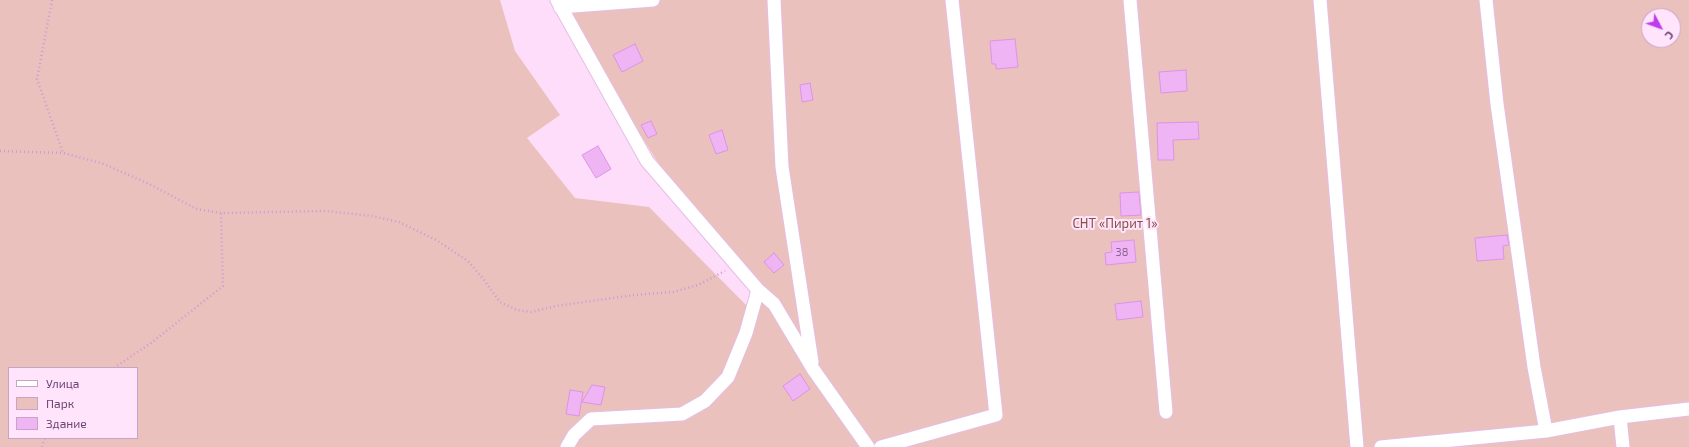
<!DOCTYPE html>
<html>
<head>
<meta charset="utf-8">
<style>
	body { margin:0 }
	#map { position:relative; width:1689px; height:447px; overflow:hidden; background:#fdddf9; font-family:"Exo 2",sans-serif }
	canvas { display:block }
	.legend { position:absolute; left:8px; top:367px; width:130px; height:72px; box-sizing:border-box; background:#ffe4fc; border:1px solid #c5a4c5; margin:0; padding:5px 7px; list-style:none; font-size:12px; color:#6d4573 }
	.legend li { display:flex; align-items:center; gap:8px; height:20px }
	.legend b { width:20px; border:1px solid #c5a4c5 }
	.north { position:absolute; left:1641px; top:8px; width:40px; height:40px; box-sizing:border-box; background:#ffe4fc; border:1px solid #c5a4c5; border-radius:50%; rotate:131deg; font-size:11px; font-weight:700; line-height:16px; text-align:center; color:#6d4573 }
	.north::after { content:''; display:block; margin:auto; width:14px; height:18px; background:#be3cee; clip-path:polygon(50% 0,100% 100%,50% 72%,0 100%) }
</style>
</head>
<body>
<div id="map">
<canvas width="1689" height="447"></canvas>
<ul class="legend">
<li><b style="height:5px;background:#fff"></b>Улица</li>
<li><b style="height:11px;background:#eac1bc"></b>Парк</li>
<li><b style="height:11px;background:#eeb4f4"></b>Здание</li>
</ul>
<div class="north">С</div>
</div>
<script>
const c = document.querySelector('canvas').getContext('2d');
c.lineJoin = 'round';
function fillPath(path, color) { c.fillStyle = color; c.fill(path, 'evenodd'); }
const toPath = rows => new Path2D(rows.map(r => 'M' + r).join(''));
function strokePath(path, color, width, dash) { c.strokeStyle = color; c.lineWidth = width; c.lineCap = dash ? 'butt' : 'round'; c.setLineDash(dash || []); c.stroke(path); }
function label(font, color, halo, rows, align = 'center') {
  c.font = font + ' "Exo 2",sans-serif'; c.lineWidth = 4; c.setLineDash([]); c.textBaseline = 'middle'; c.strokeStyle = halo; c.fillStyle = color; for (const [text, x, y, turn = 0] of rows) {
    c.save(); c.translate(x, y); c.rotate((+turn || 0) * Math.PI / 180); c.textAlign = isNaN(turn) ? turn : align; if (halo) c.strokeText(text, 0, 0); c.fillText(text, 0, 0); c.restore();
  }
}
fillPath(toPath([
	[0,0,500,0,515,51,560,115,527,138,575,198,649,207,747,306,759,289,669,180,569,22,560,0,1689,0,1689,447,0,447],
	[1649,16,1673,16,1673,40,1649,40],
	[9,368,137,368,137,438,9,438]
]), '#eac1bc');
const building = toPath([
	[1015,39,1018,67,996,69,996,64,992,64,990,41,1015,39],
	[635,44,643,61,622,72,613,55,635,44],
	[1186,70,1187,91,1161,93,1159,72,1186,70],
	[810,83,813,100,802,102,800,85,810,83],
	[651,121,657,134,648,138,641,125,651,121],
	[1198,122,1199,139,1173,140,1174,160,1158,160,1157,123,1198,122],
	[722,130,728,150,716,154,709,135,722,130],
	[598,146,611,169,596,178,582,155,598,146],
	[1139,192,1141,215,1121,216,1120,193,1139,192],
	[1507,235,1509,245,1503,246,1504,259,1477,261,1475,238,1507,235],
	[1134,240,1136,262,1106,265,1105,253,1112,252,1111,242,1134,240],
	[774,253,784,265,774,273,764,262,774,253],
	[1141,301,1143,317,1117,320,1115,304,1141,301],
	[800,374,810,389,793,401,783,386,800,374],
	[592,385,605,387,601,405,582,402,592,385],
	[570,390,583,392,579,416,566,414,570,390]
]);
fillPath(building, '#eeb4f4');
strokePath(building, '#de93e7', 1);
const street = toPath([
	[557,0,647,161,758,290,774,304,813,369,868,447],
	[774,0,782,167,812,362],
	[1130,0,1166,412],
	[1320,0,1357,447],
	[1486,0,1497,104,1534,367,1546,431],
	[560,7,653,0],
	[1620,417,1623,447],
	[567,447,574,435,591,419,682,414,705,401,728,377,746,333,758,290],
	[881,447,996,415,952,0],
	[1381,447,1546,431,1620,417,1689,409]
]);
strokePath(street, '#e5bee6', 15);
strokePath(toPath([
	[52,0,37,79,63,153],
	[0,151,63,153,101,163,145,182,197,209,221,213,326,211,372,216,399,222,436,240,468,261,484,280,500,302,517,310,531,312,556,306,634,295,673,292,698,285,725,271],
	[114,368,151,343,223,286,221,213],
	[42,447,45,438]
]), '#d198d8', 2.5, [1, 3]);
strokePath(street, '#fff', 13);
label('11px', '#8d6193', null, [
	["38",1122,252]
]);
label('13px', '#865042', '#ffe4fc', [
	["СНТ «Пирит 1»",1115,224]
]);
</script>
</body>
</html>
